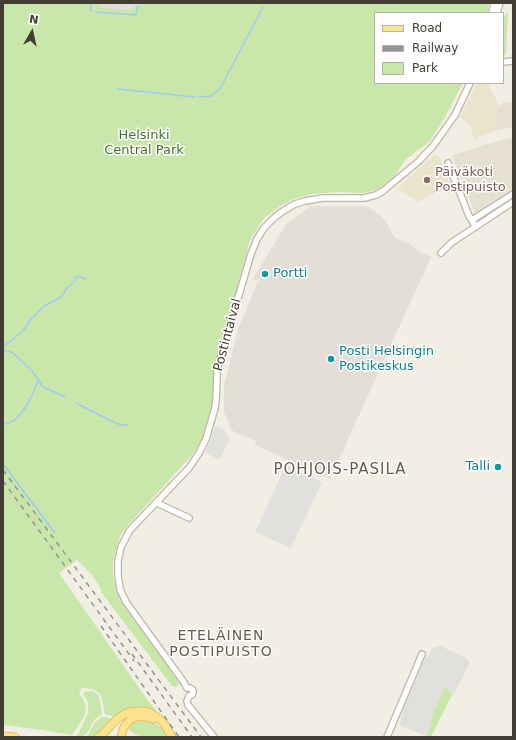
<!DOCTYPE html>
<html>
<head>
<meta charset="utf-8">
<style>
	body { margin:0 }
	#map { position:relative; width:516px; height:740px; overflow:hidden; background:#f1eee3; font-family:"DejaVu Sans",sans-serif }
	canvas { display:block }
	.frame { position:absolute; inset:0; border:4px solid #433e33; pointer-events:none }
	.legend { position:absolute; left:374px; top:12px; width:130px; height:72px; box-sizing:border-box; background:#fff; border:1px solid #b4b2ad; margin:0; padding:5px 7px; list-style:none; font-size:12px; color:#433e33 }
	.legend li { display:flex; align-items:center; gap:8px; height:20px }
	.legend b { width:20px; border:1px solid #b4b2ad }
	.north { position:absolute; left:12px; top:12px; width:40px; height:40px; -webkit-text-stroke:3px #fff; paint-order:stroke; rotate:9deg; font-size:11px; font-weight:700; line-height:16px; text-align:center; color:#433e33 }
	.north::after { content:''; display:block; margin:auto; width:14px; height:18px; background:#433e33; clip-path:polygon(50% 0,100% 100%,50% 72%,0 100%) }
</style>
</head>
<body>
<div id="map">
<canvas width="516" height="740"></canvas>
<div class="frame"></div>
<ul class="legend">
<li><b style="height:5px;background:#fde390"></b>Road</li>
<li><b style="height:5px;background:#939393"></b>Railway</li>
<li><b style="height:11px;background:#c9e6ab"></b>Park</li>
</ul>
<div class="north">N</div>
</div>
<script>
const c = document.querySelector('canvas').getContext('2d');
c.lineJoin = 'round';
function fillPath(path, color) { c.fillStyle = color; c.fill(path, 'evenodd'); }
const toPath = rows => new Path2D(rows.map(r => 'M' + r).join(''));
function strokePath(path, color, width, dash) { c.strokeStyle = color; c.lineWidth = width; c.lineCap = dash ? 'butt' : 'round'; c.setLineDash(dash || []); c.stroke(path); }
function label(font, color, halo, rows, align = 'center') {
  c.font = font + ' "DejaVu Sans",sans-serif'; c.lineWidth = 3; c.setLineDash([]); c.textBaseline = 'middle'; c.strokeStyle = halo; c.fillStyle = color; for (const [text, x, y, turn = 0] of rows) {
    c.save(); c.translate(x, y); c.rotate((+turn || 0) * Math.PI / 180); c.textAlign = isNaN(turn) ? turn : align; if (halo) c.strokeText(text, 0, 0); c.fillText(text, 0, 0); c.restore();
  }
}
fillPath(toPath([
	[513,102,513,127,495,131,493,119,499,106,504,103],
	[513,137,513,188,475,213,452,156,481,146]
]), '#e5e0d1');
fillPath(toPath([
	[311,206,367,206,381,216,385,220,394,236,396,238,412,245,417,250,421,253,431,257,330,479,255,445,256,441,231,430,224,412,224,387,238,329,258,281,253,279,286,224]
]), '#e3dfd8');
fillPath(toPath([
	[477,83,484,83,489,85,499,106,493,119,495,131,478,137,474,141,471,126,460,117],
	[434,155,439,157,441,161,452,187,446,188,437,192,418,202,397,188]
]), '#ebe4cd');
fillPath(toPath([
	[3,3,489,3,487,13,375,13,375,83,463,83,445,117,430,141,405,160,395,176,378,189,369,192,361,193,341,192,311,194,293,199,280,206,263,219,250,240,220,351,215,367,213,381,213,400,211,415,202,441,191,456,128,525,120,536,113,561,113,573,114,582,115,582,118,593,125,606,181,683,176,687,172,686,101,592,101,589,92,575,77,560,59,573,148,701,163,719,155,712,115,717,105,714,102,698,100,694,93,689,82,688,79,693,85,703,86,711,84,717,72,735,42,730,3,725],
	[508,13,507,33,506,55,503,55,503,21,505,15],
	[445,687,449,689,448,691,453,693,431,737,429,737,427,736,435,708],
	[87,691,93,691,99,696,102,714,94,720,88,732,85,734,83,736,76,736,76,735,78,735,88,713,88,702,83,693],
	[101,717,108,717,113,720,98,735,93,737,85,737,89,734,94,724],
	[141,719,152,721,161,727,169,737,142,737,133,733,127,728,133,721]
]), '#c9e6ab');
fillPath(toPath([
	[100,3,142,3,135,6,131,10,101,8],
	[215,426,223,429,230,439,219,460,205,452,211,439],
	[286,465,322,482,291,548,255,532],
	[440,646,465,657,470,662,454,694,448,691,449,689,445,687,435,708,427,736,400,726,403,709,425,658,428,657,432,648]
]), '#e2e0dc');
strokePath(toPath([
	[92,3,90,10,92,11],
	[3,6,5,3],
	[96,12,135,15,136,14,138,6],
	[118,89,195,97],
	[199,97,211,96,220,89,263,7],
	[3,347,23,331,31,319,44,306,61,297,67,288,74,282,76,277,78,276,86,279],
	[3,350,12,352,32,371,43,387,65,397],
	[76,403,113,422,122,425,127,425],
	[6,424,13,421,20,415,29,402,38,381],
	[3,464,55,533]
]), '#9fcbef', 1.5);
const minor = toPath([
	[492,13,494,3],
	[497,13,500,3],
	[503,62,513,61],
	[448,163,469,216,476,227],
	[472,220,513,194],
	[441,253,450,244,457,239,513,202],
	[157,503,189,518],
	[214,737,188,705,187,701,189,696,192,695,193,692,193,690,190,688,187,688,183,681,126,602,120,589,118,575,118,561,121,547,130,530,189,468,199,453,206,439,215,408,216,400,217,377,217,369,221,356,251,254,257,239,264,228,275,217,283,211,295,204,305,201,323,198,364,198,376,195,383,191,419,161,433,146,455,115,470,83],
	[387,737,422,654]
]);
const major = toPath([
	[3,736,15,737],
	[98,737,103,734,117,719,123,715,129,712,139,711,149,712,158,718,163,722,172,737],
	[121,737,122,733,124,727,131,719,136,717,143,716,153,719]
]);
strokePath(minor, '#bdb6a6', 8);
strokePath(major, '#e2c060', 9);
strokePath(minor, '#fff', 5.5);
strokePath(major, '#fde390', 7);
strokePath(toPath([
	[3,470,201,737],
	[3,481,134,661],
	[101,626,179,737],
	[132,654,192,737]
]), '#939393', 1.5, [5, 5]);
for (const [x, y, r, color] of [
	[427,180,4,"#8d6e63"],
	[265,274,4,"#0f9aa8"],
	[331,359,4,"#0f9aa8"],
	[498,467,4,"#0f9aa8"]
]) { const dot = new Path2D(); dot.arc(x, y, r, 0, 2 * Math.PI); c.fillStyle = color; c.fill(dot); strokePath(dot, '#fff', 1.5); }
label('13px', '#427428', '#fff', [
	["Helsinki",144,136],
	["Central Park",144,151]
]);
label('13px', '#785e54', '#fff', [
	["Päiväkoti",435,173],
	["Postipuisto",435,188]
], 'left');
label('13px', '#0d838f', '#fff', [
	["Portti",273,274],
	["Posti Helsingin",339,352],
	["Postikeskus",339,367],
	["Talli",490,467,"right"]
], 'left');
label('13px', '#433e33', '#fff', [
	["Postintaival",228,335,-75]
]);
c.letterSpacing = '1px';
label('14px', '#665c4b', '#fff', [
	["ETELÄINEN",221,636],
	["POSTIPUISTO",221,652]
]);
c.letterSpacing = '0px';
c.letterSpacing = '1px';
label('15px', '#665c4b', '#fff', [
	["POHJOIS-PASILA",340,470]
]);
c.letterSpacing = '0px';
</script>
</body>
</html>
